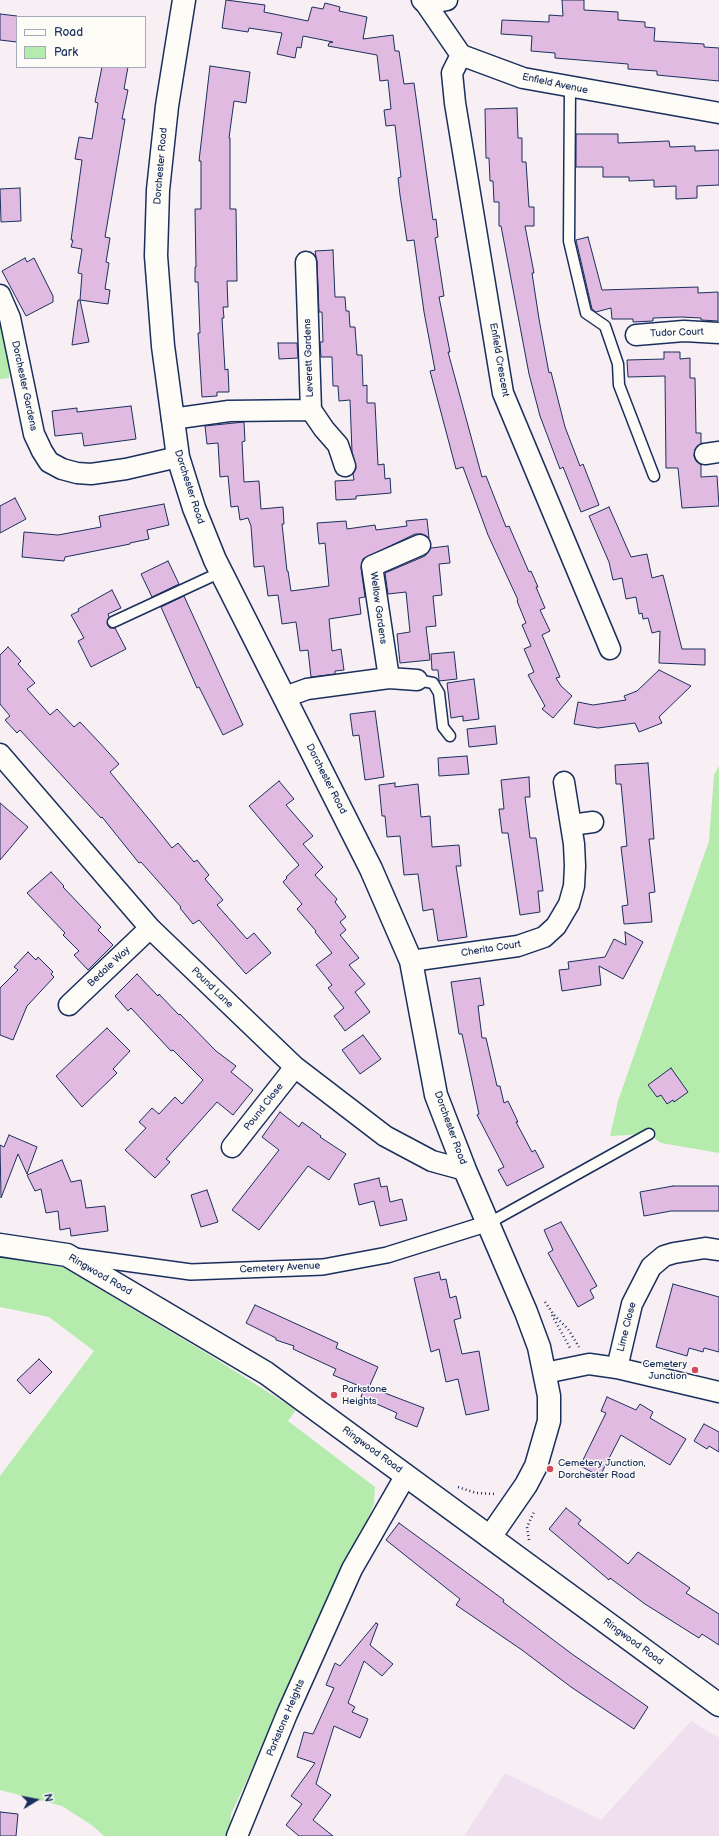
<!DOCTYPE html>
<html>
<head>
<meta charset="utf-8">
<style>
	body { margin:0 }
	#map { position:relative; width:719px; height:1836px; overflow:hidden; background:#f7eff3; font-family:"Balsamiq Sans",sans-serif }
	canvas { display:block }
	.legend { position:absolute; left:16px; top:16px; width:130px; height:52px; box-sizing:border-box; background:#fdfcf7; border:1px solid #a3aaba; margin:0; padding:5px 7px; list-style:none; font-size:12px; color:#1b2f5e }
	.legend li { display:flex; align-items:center; gap:8px; height:20px }
	.legend b { width:20px; border:1px solid #a3aaba }
	.north { position:absolute; left:16px; top:1780px; width:40px; height:40px; -webkit-text-stroke:3px #fdfcf7; paint-order:stroke; rotate:80deg; font-size:11px; font-weight:700; line-height:16px; text-align:center; color:#1b2f5e }
	.north::after { content:''; display:block; margin:auto; width:14px; height:18px; background:#1b2f5e; clip-path:polygon(50% 0,100% 100%,50% 72%,0 100%) }
</style>
</head>
<body>
<div id="map">
<canvas width="719" height="1836"></canvas>
<ul class="legend">
<li><b style="height:5px;background:#fdfcf7"></b>Road</li>
<li><b style="height:11px;background:#b5ebac"></b>Park</li>
</ul>
<div class="north">N</div>
</div>
<script>
const c = document.querySelector('canvas').getContext('2d');
c.lineJoin = 'round';
function fillPath(path, color) { c.fillStyle = color; c.fill(path, 'evenodd'); }
const toPath = rows => new Path2D(rows.map(r => 'M' + r).join(''));
function strokePath(path, color, width, dash) { c.strokeStyle = color; c.lineWidth = width; c.lineCap = dash ? 'butt' : 'round'; c.setLineDash(dash || []); c.stroke(path); }
function label(font, color, halo, rows, align = 'center') {
  c.font = font + ' "Balsamiq Sans",sans-serif'; c.lineWidth = 3; c.setLineDash([]); c.textBaseline = 'middle'; c.strokeStyle = halo; c.fillStyle = color; for (const [text, x, y, turn = 0] of rows) {
    c.save(); c.translate(x, y); c.rotate((+turn || 0) * Math.PI / 180); c.textAlign = isNaN(turn) ? turn : align; if (halo) c.strokeText(text, 0, 0); c.fillText(text, 0, 0); c.restore();
  }
}
fillPath(toPath([
	[691,1721,719,1738,719,1836,464,1836,505,1773,601,1820]
]), '#f0dfee');
fillPath(toPath([
	[0,315,9,351,9,378,0,379],
	[719,766,719,1153,661,1143,649,1134,610,1136,618,1101,709,841,714,775],
	[0,1257,63,1267,211,1356,296,1410,288,1421,375,1487,374,1504,356,1548,231,1814,229,1836,104,1836,93,1826,62,1806,0,1790,0,1476,94,1351,49,1317,0,1307]
]), '#b5ebac');
const building = toPath([
	[226,0,265,5,264,12,308,21,312,7,323,9,325,3,340,7,339,11,367,17,363,39,393,35,395,51,399,51,404,84,414,83,433,220,436,219,438,237,435,238,444,296,439,297,450,352,448,352,482,477,486,476,506,527,509,526,529,572,531,571,538,587,536,587,545,608,540,610,550,631,542,635,560,677,556,678,561,686,572,696,553,718,542,709,545,706,528,675,534,672,524,649,531,646,522,625,526,623,517,601,518,600,488,535,463,467,456,469,430,371,435,370,424,312,414,240,407,241,400,195,398,178,401,177,395,125,386,126,384,110,391,109,388,80,380,81,377,55,328,46,329,43,333,42,303,36,301,48,297,47,295,58,277,54,282,33,249,28,248,32,222,28,226,0],
	[562,0,584,0,584,10,618,12,618,20,645,22,645,27,655,28,654,41,704,44,704,47,719,48,719,81,657,75,657,71,628,69,628,64,555,58,555,53,531,51,532,36,501,34,502,20,549,22,549,15,563,16,562,0],
	[0,14,17,16,17,42,0,40,0,14],
	[210,66,250,72,246,103,234,101,229,138,230,138,230,209,236,209,237,281,227,281,228,307,223,307,224,318,222,318,225,370,228,369,229,392,217,392,217,396,202,397,198,333,200,333,198,282,195,282,195,267,196,267,195,209,201,209,201,161,199,161,210,66],
	[102,67,128,67,124,89,128,90,122,119,125,119,105,237,110,238,106,262,109,263,105,289,110,290,108,304,80,300,89,342,72,345,78,300,80,300,82,274,78,273,82,249,71,247,73,240,71,240,82,160,75,159,79,137,92,139,98,103,95,102,102,67],
	[517,108,518,138,522,138,522,162,526,162,529,207,534,207,534,226,525,226,534,273,532,273,539,319,549,373,551,372,565,427,580,466,583,464,599,505,581,512,563,467,560,469,540,416,529,374,501,226,499,226,499,202,494,202,493,181,490,181,489,158,486,158,485,109,517,108],
	[576,134,618,134,618,143,669,141,670,147,695,146,695,151,719,150,719,185,697,186,697,198,676,199,676,186,654,187,654,180,629,181,629,177,603,177,603,167,576,167,576,134],
	[20,188,21,221,1,222,0,189,20,188],
	[588,237,602,290,698,287,698,293,718,292,718,321,701,320,701,318,681,317,653,318,653,321,633,322,633,319,612,319,611,308,596,312,592,309,576,240,588,237],
	[333,250,335,297,345,297,346,311,349,311,350,327,355,327,357,355,362,355,363,386,367,385,367,403,375,403,378,465,384,464,385,479,390,478,391,493,356,496,356,499,336,500,335,481,354,480,353,474,356,468,352,452,350,400,339,401,338,386,333,386,332,357,321,357,320,342,323,342,322,312,319,312,317,262,315,251,333,250],
	[25,258,27,262,34,258,53,296,53,302,26,316,2,271,25,258],
	[278,343,297,343,298,358,279,359,278,343],
	[664,352,680,352,680,359,690,358,690,378,695,378,696,433,701,433,701,444,695,449,694,456,696,461,701,465,701,477,717,476,719,506,682,508,678,468,666,468,665,376,628,377,627,360,664,359,664,352],
	[131,406,136,439,84,446,82,433,55,436,52,411,77,408,77,412,131,406],
	[244,422,245,441,242,442,244,482,259,481,261,509,283,507,284,524,282,524,287,571,288,571,291,591,329,586,325,543,319,544,317,523,346,521,347,529,375,525,376,530,407,526,406,521,427,519,429,538,422,534,415,534,363,559,361,568,365,597,359,598,361,614,329,619,332,651,341,649,344,670,335,671,335,674,311,677,308,650,300,651,296,622,282,624,278,595,268,596,264,566,254,567,251,526,248,518,240,520,238,506,231,507,228,476,220,477,218,443,207,444,205,426,244,422],
	[15,498,26,519,0,533,0,506,15,498],
	[164,504,169,525,147,530,149,539,130,543,130,544,65,557,64,561,22,557,24,532,58,535,101,527,99,516,164,504],
	[609,507,631,557,647,554,652,578,663,575,682,649,705,649,705,665,659,663,660,631,652,633,648,618,643,619,642,613,639,614,636,597,626,599,622,578,613,580,609,562,589,516,609,507],
	[448,546,450,563,439,564,442,595,433,596,436,626,426,627,430,660,400,663,397,634,410,632,406,592,388,594,385,573,425,556,431,548,448,546],
	[168,561,179,584,152,597,141,574,168,561],
	[112,590,121,608,108,614,109,617,107,624,110,628,115,628,126,649,91,667,78,641,84,638,71,615,79,611,78,609,112,590],
	[184,596,243,725,223,735,199,687,197,688,161,607,184,596],
	[8,647,21,661,18,664,35,683,27,689,50,715,57,709,74,727,80,722,98,741,119,764,110,772,157,829,172,848,178,843,194,862,197,860,209,875,205,879,223,900,217,905,247,939,254,933,271,953,246,974,199,920,193,924,180,908,181,907,141,862,139,863,102,817,101,818,20,730,17,733,5,720,10,716,0,704,0,655,8,647],
	[454,652,457,679,439,681,438,670,432,670,431,654,454,652],
	[659,670,691,686,659,717,662,723,639,732,635,723,598,728,574,724,578,702,593,705,626,700,624,696,637,691,659,670],
	[474,679,479,719,463,721,463,716,451,718,447,683,474,679],
	[375,711,384,777,365,780,359,735,353,736,350,714,375,711],
	[495,726,497,744,469,747,467,729,495,726],
	[467,756,469,774,439,776,438,758,467,756],
	[648,763,654,839,649,839,655,892,649,893,652,922,624,924,622,906,628,905,621,847,627,846,621,784,616,784,615,765,648,763],
	[529,777,530,797,525,797,530,838,536,838,543,891,538,891,540,912,520,915,508,833,502,833,499,809,504,809,501,780,529,777],
	[279,781,294,799,286,805,313,836,303,844,323,867,315,875,337,899,335,902,346,917,340,922,346,930,340,935,359,958,349,965,365,984,355,992,370,1012,345,1031,334,1016,344,1008,328,988,332,985,316,965,332,953,315,932,316,931,297,909,302,904,283,882,287,878,286,877,299,865,249,806,279,781],
	[395,783,395,787,418,784,421,817,430,816,432,847,459,845,461,866,456,866,467,937,438,941,433,909,423,911,418,874,404,875,400,836,387,837,385,816,382,816,379,785,395,783],
	[0,803,28,827,0,860,0,803],
	[51,872,64,886,63,887,101,927,98,930,113,945,88,970,74,955,79,951,63,935,65,933,27,893,51,872],
	[625,932,643,942,623,979,599,966,601,985,562,991,559,970,569,969,568,962,605,957,614,939,626,945,625,932],
	[28,952,36,960,38,957,53,972,51,974,54,977,27,1006,13,1040,0,1035,0,988,18,970,14,967,28,952],
	[137,974,158,996,159,994,179,1015,180,1014,216,1051,236,1066,231,1072,253,1090,233,1115,217,1102,166,1159,170,1162,155,1178,125,1150,146,1128,139,1122,152,1108,159,1114,175,1097,182,1104,203,1080,173,1050,171,1051,131,1008,128,1011,115,996,137,974],
	[480,978,484,1005,478,1006,482,1038,486,1038,497,1086,500,1086,504,1103,508,1101,518,1122,516,1122,532,1152,535,1150,544,1167,507,1186,498,1170,504,1167,477,1115,479,1114,462,1034,459,1034,451,982,480,978],
	[107,1028,130,1051,113,1069,117,1073,82,1107,56,1076,107,1028],
	[363,1035,381,1059,360,1074,342,1050,363,1035],
	[671,1068,688,1092,674,1102,673,1100,667,1104,661,1095,657,1097,648,1085,671,1068],
	[280,1112,299,1127,302,1122,321,1136,320,1137,346,1154,329,1180,308,1166,259,1230,232,1210,279,1150,262,1137,280,1112],
	[9,1135,37,1147,27,1174,18,1154,1,1198,0,1145,4,1147,9,1135],
	[62,1160,71,1182,81,1180,86,1208,105,1206,108,1231,71,1236,70,1228,60,1230,58,1211,46,1213,41,1189,35,1191,27,1175,62,1160],
	[379,1178,381,1187,387,1186,390,1202,402,1199,407,1220,380,1226,374,1201,359,1205,354,1184,379,1178],
	[673,1186,719,1186,719,1211,671,1211,644,1216,640,1192,673,1186],
	[207,1190,218,1222,201,1227,191,1195,207,1190],
	[561,1222,597,1286,590,1290,594,1298,578,1307,548,1253,553,1250,544,1230,561,1222],
	[439,1272,441,1280,446,1279,450,1298,456,1296,461,1318,454,1320,462,1354,479,1351,489,1410,466,1415,458,1379,446,1382,439,1349,431,1352,414,1278,439,1272],
	[673,1284,719,1297,719,1352,704,1348,703,1352,689,1348,687,1356,656,1347,673,1284],
	[255,1305,338,1343,336,1348,378,1367,369,1387,424,1408,417,1427,395,1418,397,1413,361,1397,364,1388,333,1375,336,1369,293,1349,294,1346,276,1340,276,1338,246,1323,255,1305],
	[39,1359,52,1372,30,1394,17,1380,39,1359],
	[607,1397,636,1410,640,1404,653,1412,650,1418,686,1439,670,1465,621,1435,600,1476,580,1466,606,1413,601,1411,607,1397],
	[704,1424,719,1432,719,1452,709,1446,707,1449,694,1441,704,1424],
	[566,1508,581,1520,578,1524,628,1564,638,1552,690,1588,686,1593,719,1614,719,1645,702,1634,699,1638,645,1604,610,1578,609,1580,549,1529,566,1508],
	[399,1523,504,1600,503,1602,572,1654,648,1707,634,1729,571,1687,522,1650,456,1605,460,1599,386,1540,399,1523],
	[376,1623,378,1624,370,1645,393,1664,382,1676,364,1661,348,1703,355,1707,352,1712,368,1719,360,1738,334,1726,316,1784,331,1795,313,1820,333,1836,299,1836,286,1825,302,1804,291,1796,315,1763,297,1757,304,1732,313,1734,334,1688,326,1685,335,1663,340,1666,376,1623],
	[0,1812,18,1814,16,1836,0,1836,0,1812]
]);
fillPath(building, '#e1bae2');
strokePath(building, '#1b2f5e', 1);
const service = toPath([
	[570,87,569,241,586,313,605,326,618,364,619,385,654,476],
	[113,622,221,572],
	[417,680,433,683,439,693,443,727,450,736],
	[489,1223,649,1134]
]);
const pedestrian = toPath([
	[74,1256,191,1272,323,1267,387,1255,489,1223]
]);
const minor = toPath([
	[422,0,426,4,461,55,523,78,719,113],
	[426,4,447,0],
	[461,55,452,73,455,103,503,393,610,649],
	[0,295,10,318,34,434,42,451,49,462,62,469,77,473,91,474,126,469,178,457],
	[636,335,684,331,719,333],
	[311,410,324,429,338,445,345,466],
	[172,419,229,411,311,410,306,262],
	[705,454,719,452],
	[389,678,417,680],
	[285,697,307,689,389,678,372,566,420,545],
	[0,754,150,928,295,1067,385,1136,432,1161,465,1170],
	[571,825,593,822],
	[411,961,518,946,544,937,556,926,569,904,574,886,575,866,574,844,564,782],
	[69,1005,150,928],
	[232,1147,295,1067],
	[617,1368,632,1304,651,1267,664,1256,674,1253,705,1248,719,1250],
	[545,1373,589,1364,617,1368,719,1392],
	[237,1836,287,1714,352,1569,406,1475]
]);
const tertiary = toPath([
	[184,0,167,106,158,190,156,256,163,346,178,457,194,508,215,560,371,869,411,961,436,1095,465,1170,526,1312,539,1347,549,1396,549,1421,536,1466,526,1485,490,1537]
]);
const secondary = toPath([
	[0,1245,67,1255,266,1373,719,1705]
]);
strokePath(service, '#1b2f5e', 13);
strokePath(pedestrian, '#1b2f5e', 18);
strokePath(minor, '#1b2f5e', 23);
strokePath(tertiary, '#1b2f5e', 25);
strokePath(secondary, '#1b2f5e', 25);
strokePath(toPath([
	[545,1302,554,1315,568,1329,579,1347],
	[552,1315,570,1348],
	[458,1487,476,1493,496,1494],
	[529,1540,527,1527,535,1510]
]), '#1b2f5e', 2.5, [1, 3]);
strokePath(service, '#fdfcf7', 10);
strokePath(pedestrian, '#fdfcf7', 15);
strokePath(minor, '#fdfcf7', 20);
strokePath(tertiary, '#fdfcf7', 22);
strokePath(secondary, '#fdfcf7', 22);
for (const [x, y, r, color] of [
	[695,1370,4,"#d1495b"],
	[334,1395,4,"#d1495b"],
	[550,1469,4,"#d1495b"]
]) { const dot = new Path2D(); dot.arc(x, y, r, 0, 2 * Math.PI); c.fillStyle = color; c.fill(dot); strokePath(dot, '#fdfcf7', 1.5); }
label('10px', '#1b2f5e', '#fdfcf7', [
	["Enfield Avenue",555,84,12],
	["Dorchester Road",161,166,-85],
	["Tudor Court",677,333,-2],
	["Leverett Gardens",309,358,-92],
	["Enfield Crescent",499,360,80],
	["Dorchester Gardens",24,386,78],
	["Dorchester Road",189,487,72],
	["Wellow Gardens",378,608,82],
	["Dorchester Road",326,779,63],
	["Cherita Court",491,949,-9],
	["Bedale Way",109,967,-43],
	["Pound Lane",212,988,44],
	["Pound Close",264,1107,-52],
	["Dorchester Road",450,1128,70],
	["Cemetery Avenue",280,1268,-3],
	["Ringwood Road",100,1275,30],
	["Lime Close",627,1327,-76],
	["Ringwood Road",372,1450,36],
	["Ringwood Road",633,1642,36],
	["Parkstone Heights",286,1718,-67]
]);
label('10px', '#1b2f5e', '#fdfcf7', [
	["Cemetery",687,1364,"right"],
	["Junction",687,1376,"right"],
	["Parkstone",342,1389],
	["Heights",342,1401],
	["Cemetery Junction,",558,1463],
	["Dorchester Road",558,1475]
], 'left');
</script>
</body>
</html>
